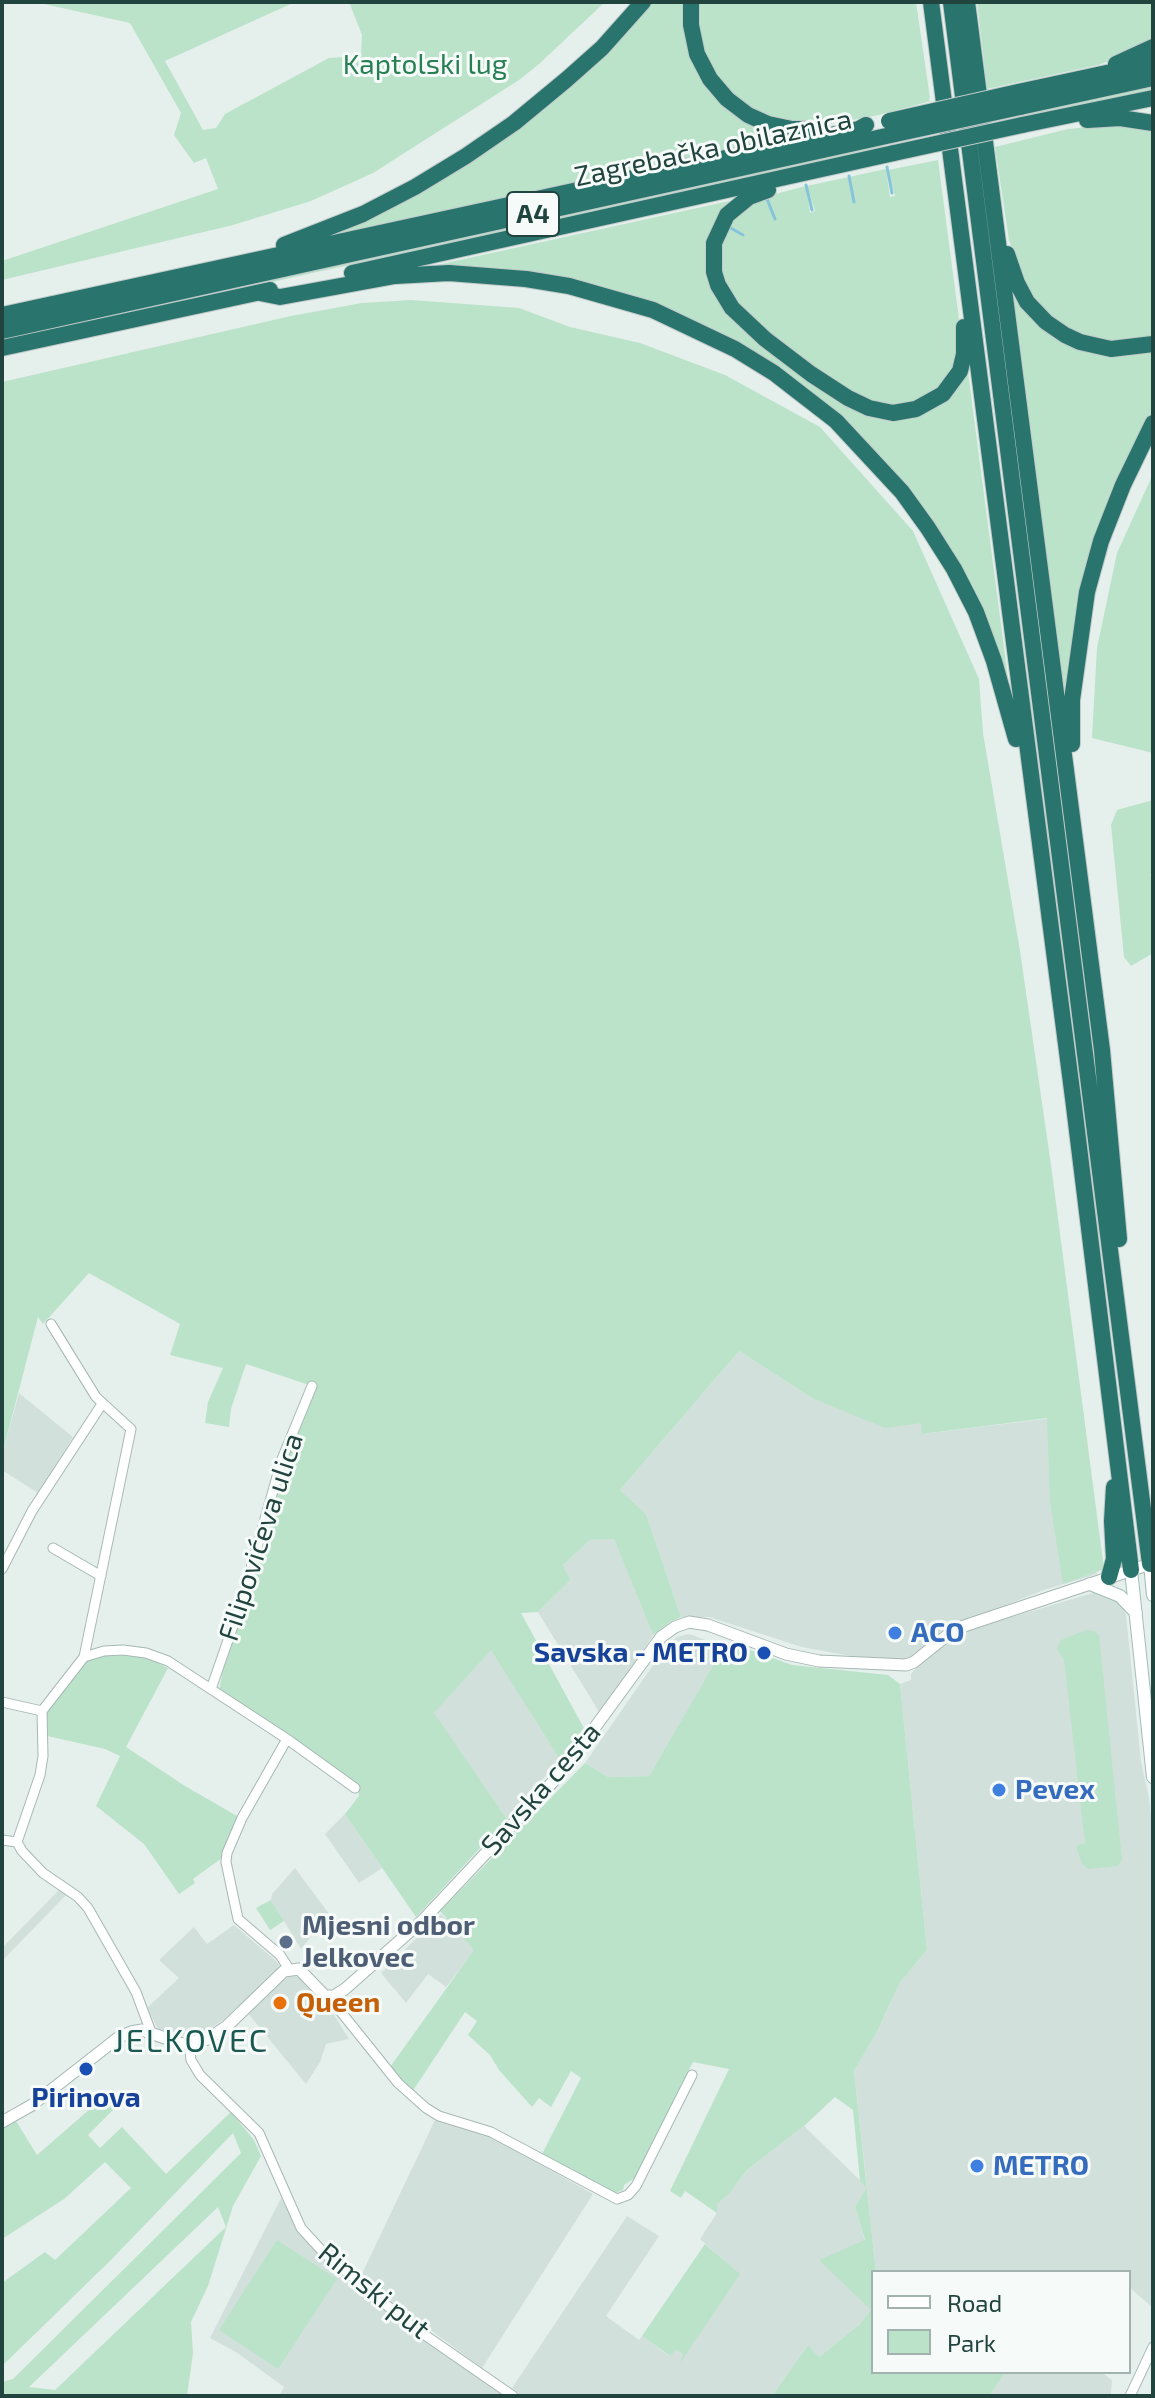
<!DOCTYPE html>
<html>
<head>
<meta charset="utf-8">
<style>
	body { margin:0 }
	#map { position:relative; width:1155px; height:2398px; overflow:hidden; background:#e5efec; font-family:"Exo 2",sans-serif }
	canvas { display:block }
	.frame { position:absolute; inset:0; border:4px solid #21443f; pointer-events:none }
	.legend { position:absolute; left:871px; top:2270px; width:260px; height:104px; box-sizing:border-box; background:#f6fbf9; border:2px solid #a1b2af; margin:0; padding:10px 14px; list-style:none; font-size:24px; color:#21443f }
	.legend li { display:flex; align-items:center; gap:16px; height:40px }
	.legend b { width:40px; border:2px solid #a1b2af }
</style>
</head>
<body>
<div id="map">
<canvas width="1155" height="2398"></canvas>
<div class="frame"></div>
<ul class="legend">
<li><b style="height:10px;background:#fff"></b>Road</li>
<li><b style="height:22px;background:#bbe3ca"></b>Park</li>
</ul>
</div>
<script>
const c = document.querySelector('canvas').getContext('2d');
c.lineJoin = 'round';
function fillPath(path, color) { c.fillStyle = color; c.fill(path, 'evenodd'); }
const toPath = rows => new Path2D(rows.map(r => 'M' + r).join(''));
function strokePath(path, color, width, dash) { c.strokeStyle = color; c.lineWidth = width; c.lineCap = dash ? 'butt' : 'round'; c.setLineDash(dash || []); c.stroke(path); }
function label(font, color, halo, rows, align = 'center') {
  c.font = font + ' "Exo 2",sans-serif'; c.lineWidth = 6; c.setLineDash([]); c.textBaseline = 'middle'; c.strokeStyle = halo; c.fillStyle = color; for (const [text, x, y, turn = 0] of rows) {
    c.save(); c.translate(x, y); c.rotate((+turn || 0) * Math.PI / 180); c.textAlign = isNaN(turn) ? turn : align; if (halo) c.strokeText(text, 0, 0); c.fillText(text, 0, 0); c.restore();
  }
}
fillPath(toPath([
	[739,1351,812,1398,922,1423,923,1434,1084,1414,1097,1574,1044,1590,942,1630,916,1657,900,1665,802,1647,709,1617,681,1617,646,1514,620,1490],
	[19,1393,73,1437,38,1493,2,1470,2,1455],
	[614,1538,653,1635,601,1715,538,1612,569,1580,563,1565,590,1540],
	[1096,1592,1110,1595,1123,1607,1126,1615,1141,1762,1149,1798,1153,1834,1153,2308,1129,2287,1129,2272,876,2272,867,2190,855,2207,865,2241,872,2310,860,2324,819,2357,808,2345,772,2396,522,2396,512,2388,627,2216,659,2236,606,2316,639,2340,642,2336,669,2356,675,2348,683,2354,739,2274,700,2239,717,2213,716,2204,729,2194,747,2170,804,2126,867,2187,854,2071,877,2032,899,1984,927,1950,900,1684,911,1680,911,1674,918,1665,955,1634],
	[689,1634,725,1647,649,1776,608,1777,585,1763,665,1648,677,1637],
	[491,1649,560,1760,507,1819,433,1713],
	[345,1814,382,1868,359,1883,325,1834],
	[295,1868,329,1914,301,1949,271,1900,272,1894],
	[60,1889,66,1895,2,1961,2,1948],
	[441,1914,475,1950,446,1987,428,1974,406,2003,381,1973],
	[234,1925,275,1960,279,1965,279,1969,223,2020,201,2035,190,2037,158,2029,147,2008,179,1978,159,1960,194,1927,207,1944],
	[292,1975,300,1978,334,2015,349,2039,326,2044,320,2062,306,2084,247,2012,285,1979],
	[435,2120,483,2134,503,2143,593,2194,482,2368,360,2278],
	[281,2198,299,2231,329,2264,363,2293,505,2396,279,2396,284,2387,236,2352,210,2338],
	[1006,2372,1101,2372,1112,2380,1111,2393,1111,2396,989,2396]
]), '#d2e0db');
fillPath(toPath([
	[35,2,295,2,165,61,203,130,216,128,225,114,329,58,361,56,362,35,349,2,605,2,539,64,519,80,373,173,311,201,233,225,2,280,2,261,218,189,206,158,194,163,174,135,181,113,130,23],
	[650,2,686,2,688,44,759,128,789,137,318,240,422,190],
	[698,2,916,2,930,98,928,99,931,101,879,115,825,125,811,125,768,118,741,103,713,73,699,37],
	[977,2,1153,2,1153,39,1122,56,1098,65,987,89],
	[1153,85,1153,90,1031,116,1031,112],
	[1118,124,1153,130,1153,337,1111,342,1087,338,1068,329,1050,317,1027,290,1009,240,995,147,1068,129],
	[883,144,884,148,2,341,2,336],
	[938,160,960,327,958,361,942,387,910,405,877,405,838,386,743,312,720,274,720,245,729,223,760,198,806,186,810,213,815,211,807,186,886,169,890,197,895,196,888,170],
	[734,200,722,213,718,300,889,420,968,372,1009,686,988,627,848,426,634,298,423,268],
	[1012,289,1019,301,1115,356,1153,351,1153,411,1119,477,1066,714],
	[411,300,519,308,570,327,640,343,725,375,820,427,913,531,979,679,983,733,1020,951,1051,1165,1104,1569,1063,1584,1050,1502,1047,1418,922,1434,921,1423,885,1428,812,1398,739,1351,620,1490,646,1514,681,1617,670,1622,653,1635,614,1539,590,1540,563,1565,570,1580,538,1612,521,1613,585,1730,560,1760,491,1650,434,1713,507,1819,416,1917,345,1814,359,1796,358,1787,219,1691,223,1670,237,1630,235,1629,284,1466,315,1387,246,1364,231,1409,229,1427,205,1423,208,1402,223,1368,170,1355,180,1324,89,1273,43,1324,38,1317,4,1447,2,1446,2,382,291,316,362,303],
	[1153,474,1153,753,1092,738,1097,648,1117,553],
	[1153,800,1153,872,1150,875,1153,878,1153,953,1131,966,1124,957,1111,825,1117,810],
	[1086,1630,1094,1631,1099,1635,1122,1859,1118,1866,1088,1869,1082,1864,1076,1846,1085,1843,1064,1660,1057,1649,1061,1640],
	[727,1642,792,1665,888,1675,900,1684,927,1950,899,1984,877,2032,854,2071,876,2272,873,2272,873,2372,1006,2372,989,2396,772,2396,808,2345,819,2357,860,2324,871,2310,819,2260,865,2240,855,2207,867,2188,860,2181,853,2110,835,2097,804,2126,747,2170,729,2194,717,2204,717,2213,685,2191,681,2198,670,2191,729,2069,693,2062,635,2178,624,2185,623,2190,615,2193,542,2154,581,2078,571,2071,551,2107,539,2098,532,2107,499,2070,490,2055,468,2035,477,2021,465,2012,412,2092,390,2067,474,1950,440,1911,585,1763,608,1777,649,1776],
	[131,1655,143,1656,168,1668,126,1747,185,1786,237,1816,222,1858,193,1879,195,1883,179,1894,144,1844,96,1806,120,1756,105,1749,47,1736,47,1712,86,1661,104,1656],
	[271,1900,284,1921,270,1930,256,1908],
	[113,2089,115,2108,88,2135,100,2148,122,2127,166,2174,231,2112,254,2140,261,2156,233,2206,208,2286,191,2322,193,2353,187,2396,2,2396,2,2382,13,2379,241,2153,233,2133,112,2259,2,2366,2,2283,45,2252,55,2260,131,2188,105,2162,64,2199,2,2239,2,2129,16,2121,37,2155],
	[218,2207,226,2227,55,2390,29,2387],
	[277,2240,337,2279,278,2369,219,2330],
	[705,2244,740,2274,680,2363,683,2354,676,2349,670,2356,642,2336]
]), '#bbe3ca');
strokePath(toPath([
	[887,167,892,193],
	[849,176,854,202],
	[806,185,812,210],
	[767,199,775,219],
	[729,227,743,235]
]), '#87c4da', 3);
const minor = toPath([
	[51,1324,96,1397,131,1429,84,1657,42,1711,43,1756,40,1775,17,1842,22,1851,43,1873,78,1897,88,1908,136,1992,151,2032],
	[53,1548,101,1576],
	[2,1569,32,1511,102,1404],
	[84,1657,104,1651,123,1650,146,1653,168,1661,287,1739,242,1818,227,1853,226,1862,238,1919,280,1955,289,1969],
	[211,1689,242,1600,282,1459,312,1386],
	[2,1702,42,1711],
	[287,1739,355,1788],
	[2,1840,17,1842],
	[329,1997,398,2083,426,2108,439,2116,491,2132,617,2199,628,2195,636,2186,692,2075],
	[189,2044,191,2060,200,2075,259,2133,301,2228,323,2252,409,2324,513,2396],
	[1130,2396,1153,2347]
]);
const tertiary = toPath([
	[2,2122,32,2105,119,2037,131,2032,142,2030,182,2044,208,2039,227,2026,284,1971,299,1969,325,1996,334,1996,345,1989,423,1920,563,1771,661,1637,675,1627,689,1622,708,1625,786,1654,819,1661,906,1665,914,1662,955,1629,1153,1563]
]);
const secondary = toPath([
	[1150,1564,1153,1595],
	[1131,1570,1153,1777],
	[1090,1584,1120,1596,1136,1613]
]);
const motorway = toPath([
	[691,2,691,25,697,54,710,79,727,99,748,115,768,124,792,129,822,129],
	[931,2,1073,1098,1131,1570],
	[951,2,1150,1564],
	[967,2,1102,1050,1119,1239],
	[1116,64,1153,47],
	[1018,92,1153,63],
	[1020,107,1153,78],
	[1087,120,1120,118,1153,123],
	[1022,125,1153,98],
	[768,190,749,197,727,215,714,243,714,272,718,285,732,308,765,339,811,374,848,398,869,408,893,413,916,409,943,394,960,371,964,354,964,327],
	[284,245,363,214,415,187,466,156,514,123,566,80,602,48,643,2],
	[1007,254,1017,283,1027,302,1046,322,1065,335,1080,342,1111,349,1153,344],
	[352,273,894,153],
	[260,293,280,297,395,276,449,273,526,279,569,286,653,310,735,349,774,373,836,421,902,492,928,528,954,569,976,612,994,661,1016,739],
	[2,315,859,129,866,125],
	[2,331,891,135],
	[2,348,270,290],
	[1072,744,1072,700,1087,592,1101,541,1123,485,1153,423],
	[1109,1577,1114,1559,1112,1521,1114,1487]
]);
strokePath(minor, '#a6b8b5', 11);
strokePath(tertiary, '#a6b8b5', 13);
strokePath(secondary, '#a1bdb7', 14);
strokePath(motorway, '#c1cbc9', 18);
strokePath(minor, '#fff', 9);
strokePath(tertiary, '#fff', 11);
strokePath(secondary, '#fff', 12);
strokePath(motorway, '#29746d', 16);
const motorwayBridge = toPath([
	[889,121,1018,92],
	[891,135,1020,107],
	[894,153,1022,125]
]);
strokePath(motorwayBridge, '#c1cbc9', 18, []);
strokePath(motorwayBridge, '#29746d', 16);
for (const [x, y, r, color] of [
	[895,1633,8,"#3f7fe0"],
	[764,1653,8,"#1a4fb4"],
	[999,1790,8,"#3f7fe0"],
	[286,1942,8,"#5c6f8a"],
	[280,2003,8,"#e8710a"],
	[86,2069,8,"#1a4fb4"],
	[977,2166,8,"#3f7fe0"]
]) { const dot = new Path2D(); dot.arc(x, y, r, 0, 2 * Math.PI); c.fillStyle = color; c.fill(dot); strokePath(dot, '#f6fbf9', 3); }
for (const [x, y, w] of [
	[533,214,52]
]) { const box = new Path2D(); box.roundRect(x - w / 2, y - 22, w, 44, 6); c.fillStyle = '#f6fbf9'; c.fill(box); strokePath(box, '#21443f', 2); }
label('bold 26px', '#21443f', null, [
	["A4",533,214]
]);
label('28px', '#268053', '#f6fbf9', [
	["Kaptolski lug",425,65]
]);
label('28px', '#21443f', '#f6fbf9', [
	["Zagrebačka obilaznica",713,148,-12],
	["Filipovićeva ulica",261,1537,-72],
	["Savska cesta",541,1789,-49],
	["Rimski put",374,2291,39]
]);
label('bold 28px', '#366cbe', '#f6fbf9', [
	["ACO",911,1633],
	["Pevex",1015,1790],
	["METRO",993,2166]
], 'left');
label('bold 28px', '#164399', '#f6fbf9', [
	["Savska - METRO",748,1653],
	["Pirinova",86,2098,"center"]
], 'right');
label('bold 28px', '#4e5e75', '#f6fbf9', [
	["Mjesni odbor",302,1926],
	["Jelkovec",302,1958]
], 'left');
label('bold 28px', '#c56008', '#f6fbf9', [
	["Queen",296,2003]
], 'left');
c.letterSpacing = '2px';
label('32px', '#1a5951', '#f6fbf9', [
	["JELKOVEC",191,2041]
]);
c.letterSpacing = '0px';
</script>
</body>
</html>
